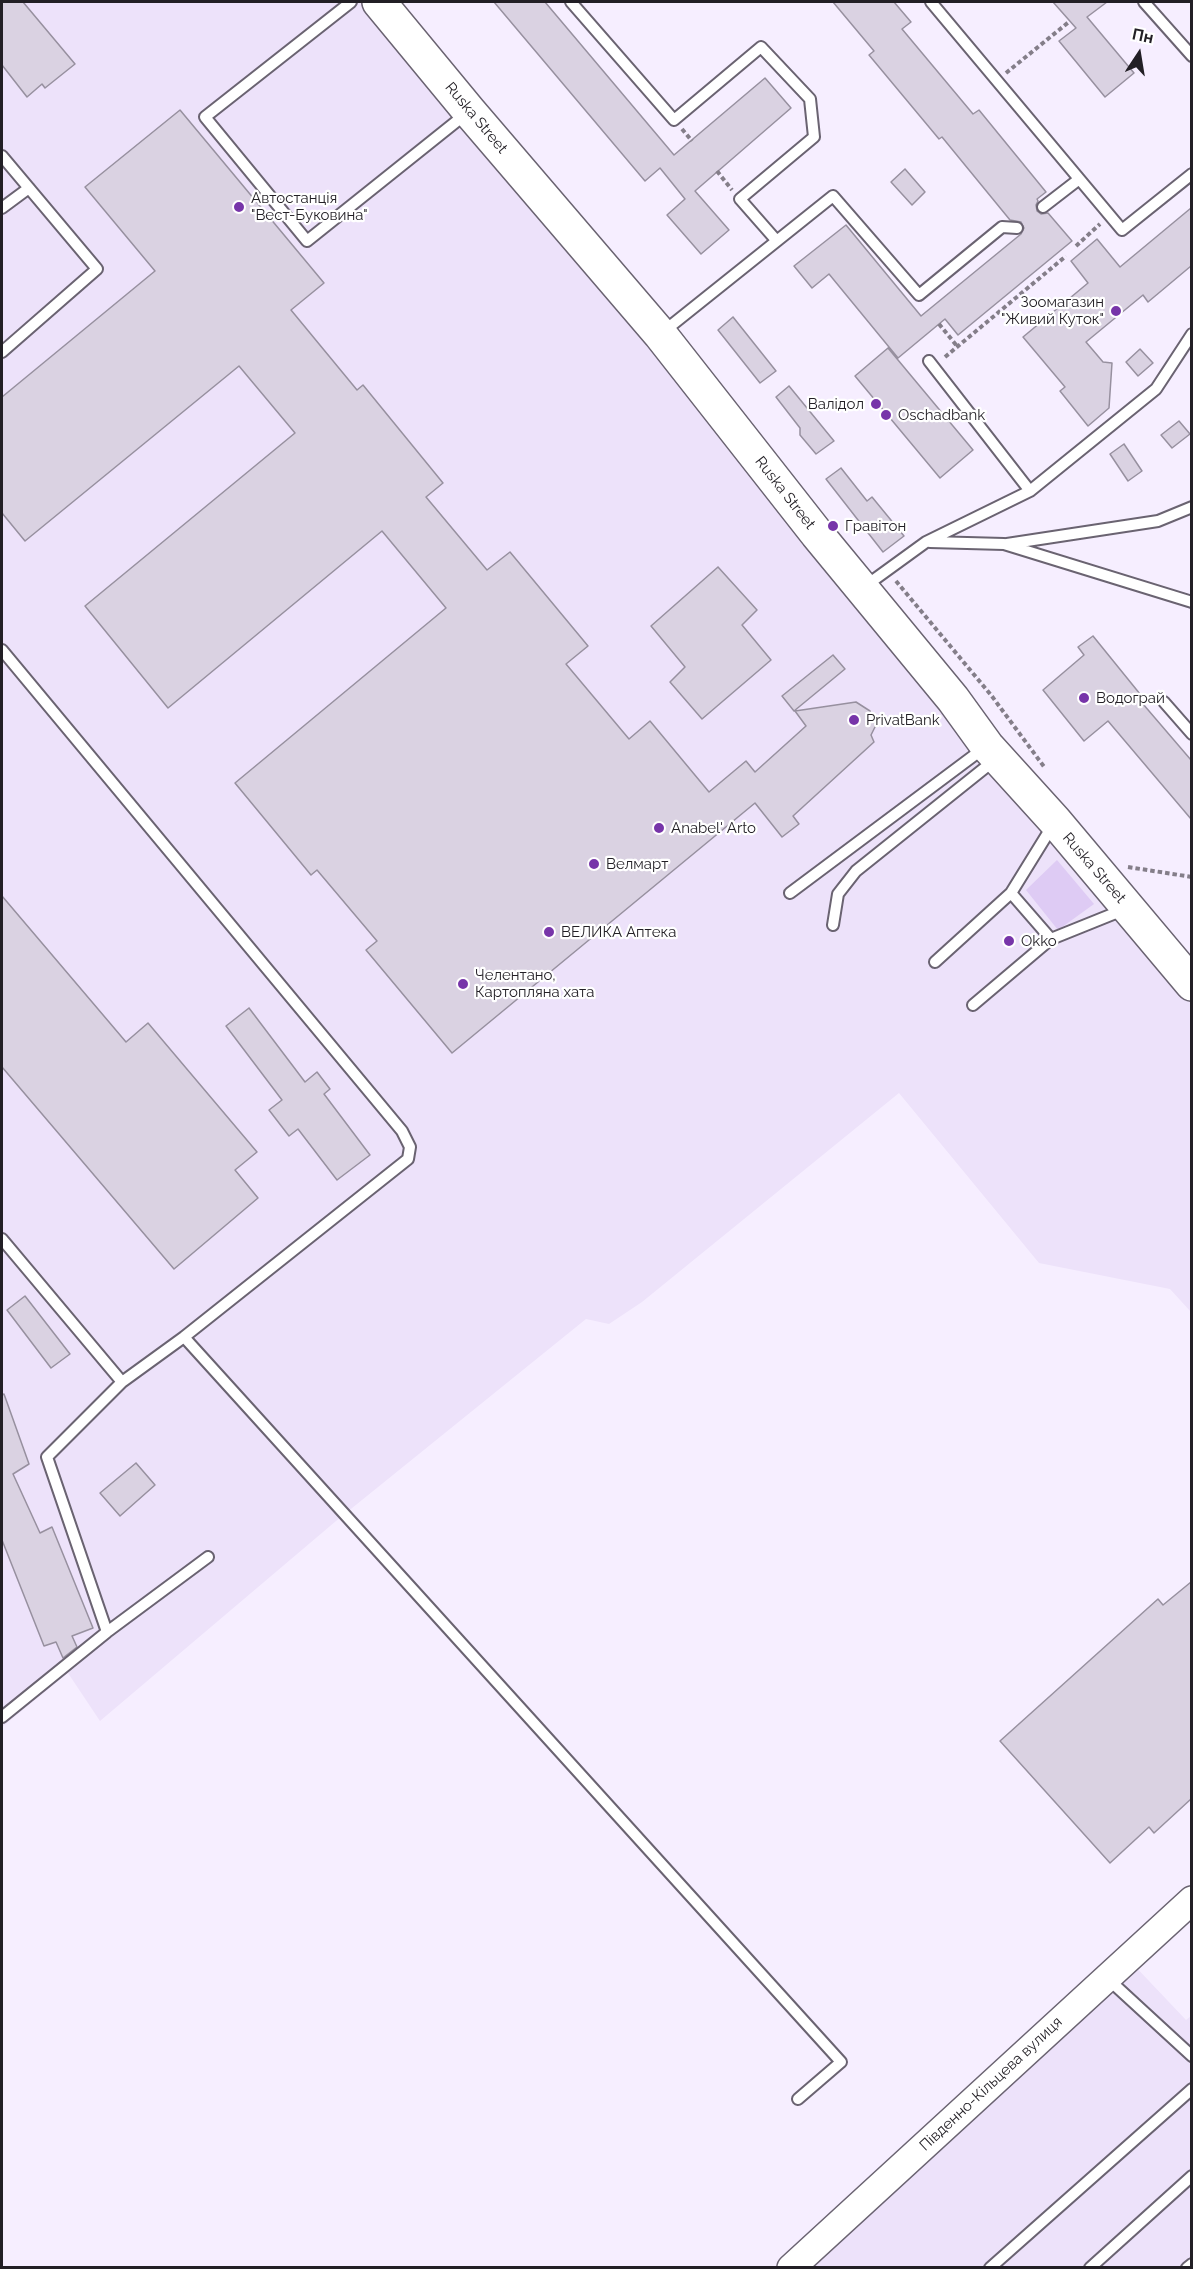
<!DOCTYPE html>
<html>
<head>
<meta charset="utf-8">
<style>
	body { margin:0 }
	#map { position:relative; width:1193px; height:2269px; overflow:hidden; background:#f6eeff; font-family:Raleway,sans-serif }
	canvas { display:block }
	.frame { position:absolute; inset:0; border:3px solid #221f25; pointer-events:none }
	.north { position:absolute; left:1109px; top:24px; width:60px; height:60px; -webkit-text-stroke:4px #fff; paint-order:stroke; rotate:12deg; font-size:16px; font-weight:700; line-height:24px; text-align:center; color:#221f25 }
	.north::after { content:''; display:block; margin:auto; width:21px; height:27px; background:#221f25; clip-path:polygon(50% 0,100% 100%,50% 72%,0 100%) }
</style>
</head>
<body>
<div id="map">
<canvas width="1193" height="2269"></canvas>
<div class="frame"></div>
<div class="north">Пн</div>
</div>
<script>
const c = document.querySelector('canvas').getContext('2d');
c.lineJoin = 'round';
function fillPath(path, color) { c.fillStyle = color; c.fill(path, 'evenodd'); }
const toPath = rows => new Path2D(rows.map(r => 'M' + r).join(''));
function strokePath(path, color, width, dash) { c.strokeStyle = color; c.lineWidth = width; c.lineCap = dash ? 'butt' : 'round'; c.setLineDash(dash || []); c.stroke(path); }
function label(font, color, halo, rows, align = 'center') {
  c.font = font + ' Raleway,sans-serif'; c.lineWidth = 4.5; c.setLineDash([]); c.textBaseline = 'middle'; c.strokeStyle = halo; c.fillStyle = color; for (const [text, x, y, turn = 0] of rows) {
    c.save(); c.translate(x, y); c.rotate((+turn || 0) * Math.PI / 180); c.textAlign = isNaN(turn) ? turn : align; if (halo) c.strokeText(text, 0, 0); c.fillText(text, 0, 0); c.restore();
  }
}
fillPath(toPath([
	[2,2,384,2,1191,977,1191,1312,1170,1289,1039,1263,899,1093,642,1302,609,1324,586,1319,336,1521,100,1721,68,1673,2,1727],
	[1131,1962,1186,2020,1191,2016,1191,2267,810,2268]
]), '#ede2fa');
fillPath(toPath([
	[1057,860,1094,904,1058,930,1026,890]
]), '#decbf4');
const building = toPath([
	[2,2,23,2,75,64,45,88,42,84,27,97,2,65,2,2],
	[494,2,545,2,674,155,765,78,791,108,695,191,729,230,701,254,667,215,685,199,660,168,645,181,494,2],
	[833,2,894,2,911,22,902,29,973,114,979,110,1046,192,1037,199,1038,201,1036,205,1037,211,1041,214,1048,213,1072,241,958,335,945,319,898,358,829,274,812,288,794,266,846,225,921,316,1021,234,1024,228,1021,222,1010,220,942,137,939,139,869,55,874,51,833,2],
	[1053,2,1107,2,1087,17,1134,73,1105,97,1059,41,1076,28,1053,2],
	[180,110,324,283,291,310,357,390,363,385,443,483,426,497,487,570,510,552,588,646,566,664,629,739,650,721,709,792,746,761,755,772,806,726,795,711,856,702,870,711,876,725,871,735,874,742,793,816,799,824,782,837,755,803,452,1053,366,950,377,941,317,870,311,875,235,783,446,608,382,531,168,708,85,606,295,433,239,366,25,541,2,513,2,397,155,271,85,187,180,110],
	[905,169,925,192,912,205,891,182,905,169],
	[1191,208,1191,266,1148,302,1143,295,1086,342,1103,362,1112,363,1109,408,1088,426,1060,391,1065,387,1023,337,1088,283,1071,261,1097,239,1120,267,1191,208],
	[733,317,776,371,760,383,718,330,733,317],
	[888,348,973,450,940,478,855,376,888,348],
	[1140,349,1153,363,1138,376,1126,362,1140,349],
	[789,386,834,441,816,454,800,435,800,428,776,397,789,386],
	[1179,421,1190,434,1172,448,1161,435,1179,421],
	[1124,444,1142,471,1128,481,1110,454,1124,444],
	[841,468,867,501,872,497,904,536,883,552,826,479,841,468],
	[718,567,757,610,742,625,771,660,702,719,670,682,685,667,651,626,718,567],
	[1093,636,1140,694,1137,697,1191,760,1191,819,1108,721,1084,741,1043,690,1084,655,1078,647,1093,636],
	[833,655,845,669,794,711,782,696,833,655],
	[2,896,126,1042,148,1023,257,1152,235,1170,258,1198,174,1269,2,1067,2,896],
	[249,1008,305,1082,317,1072,330,1089,324,1094,370,1155,337,1180,298,1129,289,1136,269,1110,282,1100,226,1026,249,1008],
	[25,1296,70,1354,51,1368,7,1310,25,1296],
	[4,1394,29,1464,13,1474,40,1533,52,1527,93,1628,72,1636,77,1647,63,1658,56,1642,44,1646,2,1540,2,1395,4,1394],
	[136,1463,155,1485,120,1516,100,1493,136,1463],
	[1191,1582,1191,1799,1154,1833,1149,1827,1110,1863,1000,1741,1158,1599,1163,1605,1191,1582]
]);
fillPath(building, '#dad2e2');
strokePath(building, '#97909f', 1.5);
const service = toPath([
	[351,2,205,117,307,241,467,113],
	[571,2,674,120,761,47,810,99,814,137,740,199,776,240],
	[931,2,1122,230,1192,174],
	[1144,2,1192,56],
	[2,156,97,269,2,352],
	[1043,207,1078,180],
	[2,208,29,188],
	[663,332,833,196,919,295,1002,227,1017,228],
	[929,361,1030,491],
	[930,542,1004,544,1192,602],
	[1007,544,1158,521,1192,507],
	[864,587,926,542,1030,491,1156,389,1192,334],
	[2,650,402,1131,410,1147,408,1159,184,1337],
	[1164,702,1192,734],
	[790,893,984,748],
	[1011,893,1051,939],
	[833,925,838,894,856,871,996,759],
	[935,962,1011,893,1053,825],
	[973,1005,1051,939,1123,910],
	[2,1239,122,1382,184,1337,841,2062,798,2099],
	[107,1632,47,1457,122,1382],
	[2,1717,107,1632,208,1557],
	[1107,1978,1192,2056],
	[990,2268,1192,2089],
	[1090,2268,1192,2176],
	[1187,2268,1192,2264]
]);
const tertiary = toPath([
	[791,2268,1192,1900]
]);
const primary = toPath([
	[379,2,469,111,660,334,817,534,953,699,987,746,1055,821,1192,984]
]);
strokePath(service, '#6a6371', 14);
strokePath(tertiary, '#6a6371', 30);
strokePath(primary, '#6a6371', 36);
strokePath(toPath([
	[1006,73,1070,21],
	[682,129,692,141],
	[717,171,732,190],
	[1076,246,1100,224],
	[939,324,957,346],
	[945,357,1066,256],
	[896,581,991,695,1045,768],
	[1128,867,1192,877]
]), '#847e89', 4, [4.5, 3]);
strokePath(service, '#fff', 10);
strokePath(tertiary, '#fff', 27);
strokePath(primary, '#fff', 33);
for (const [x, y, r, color] of [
	[239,207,6,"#7735a9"],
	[1116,311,6,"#7735a9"],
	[876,404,6,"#7735a9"],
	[886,415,6,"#7735a9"],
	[833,526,6,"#7735a9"],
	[1084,698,6,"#7735a9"],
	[854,720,6,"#7735a9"],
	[659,828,6,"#7735a9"],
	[594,864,6,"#7735a9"],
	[549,932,6,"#7735a9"],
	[1009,941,6,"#7735a9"],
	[463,984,6,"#7735a9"]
]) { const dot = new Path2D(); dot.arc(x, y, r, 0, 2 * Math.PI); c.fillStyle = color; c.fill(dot); strokePath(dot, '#fff', 2); }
label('15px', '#221f25', '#fff', [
	["Ruska Street",476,118,50],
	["Ruska Street",785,493,52],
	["Ruska Street",1094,868,49],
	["Південно-Кільцева вулиця",991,2084,-43]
]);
label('15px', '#221f25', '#fff', [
	["Автостанція",251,198],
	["\"Вест-Буковина\"",251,215],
	["Зоомагазин",1104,302,"right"],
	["\"Живий Куток\"",1104,319,"right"],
	["Валідол",864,404,"right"],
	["Oschadbank",898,415],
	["Гравітон",845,526],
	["Водограй",1096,698],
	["PrivatBank",866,720],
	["Anabel' Arto",671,828],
	["Велмарт",606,864],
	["ВЕЛИКА Аптека",561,932],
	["Okko",1021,941],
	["Челентано,",475,975],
	["Картопляна хата",475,992]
], 'left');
</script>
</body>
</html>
